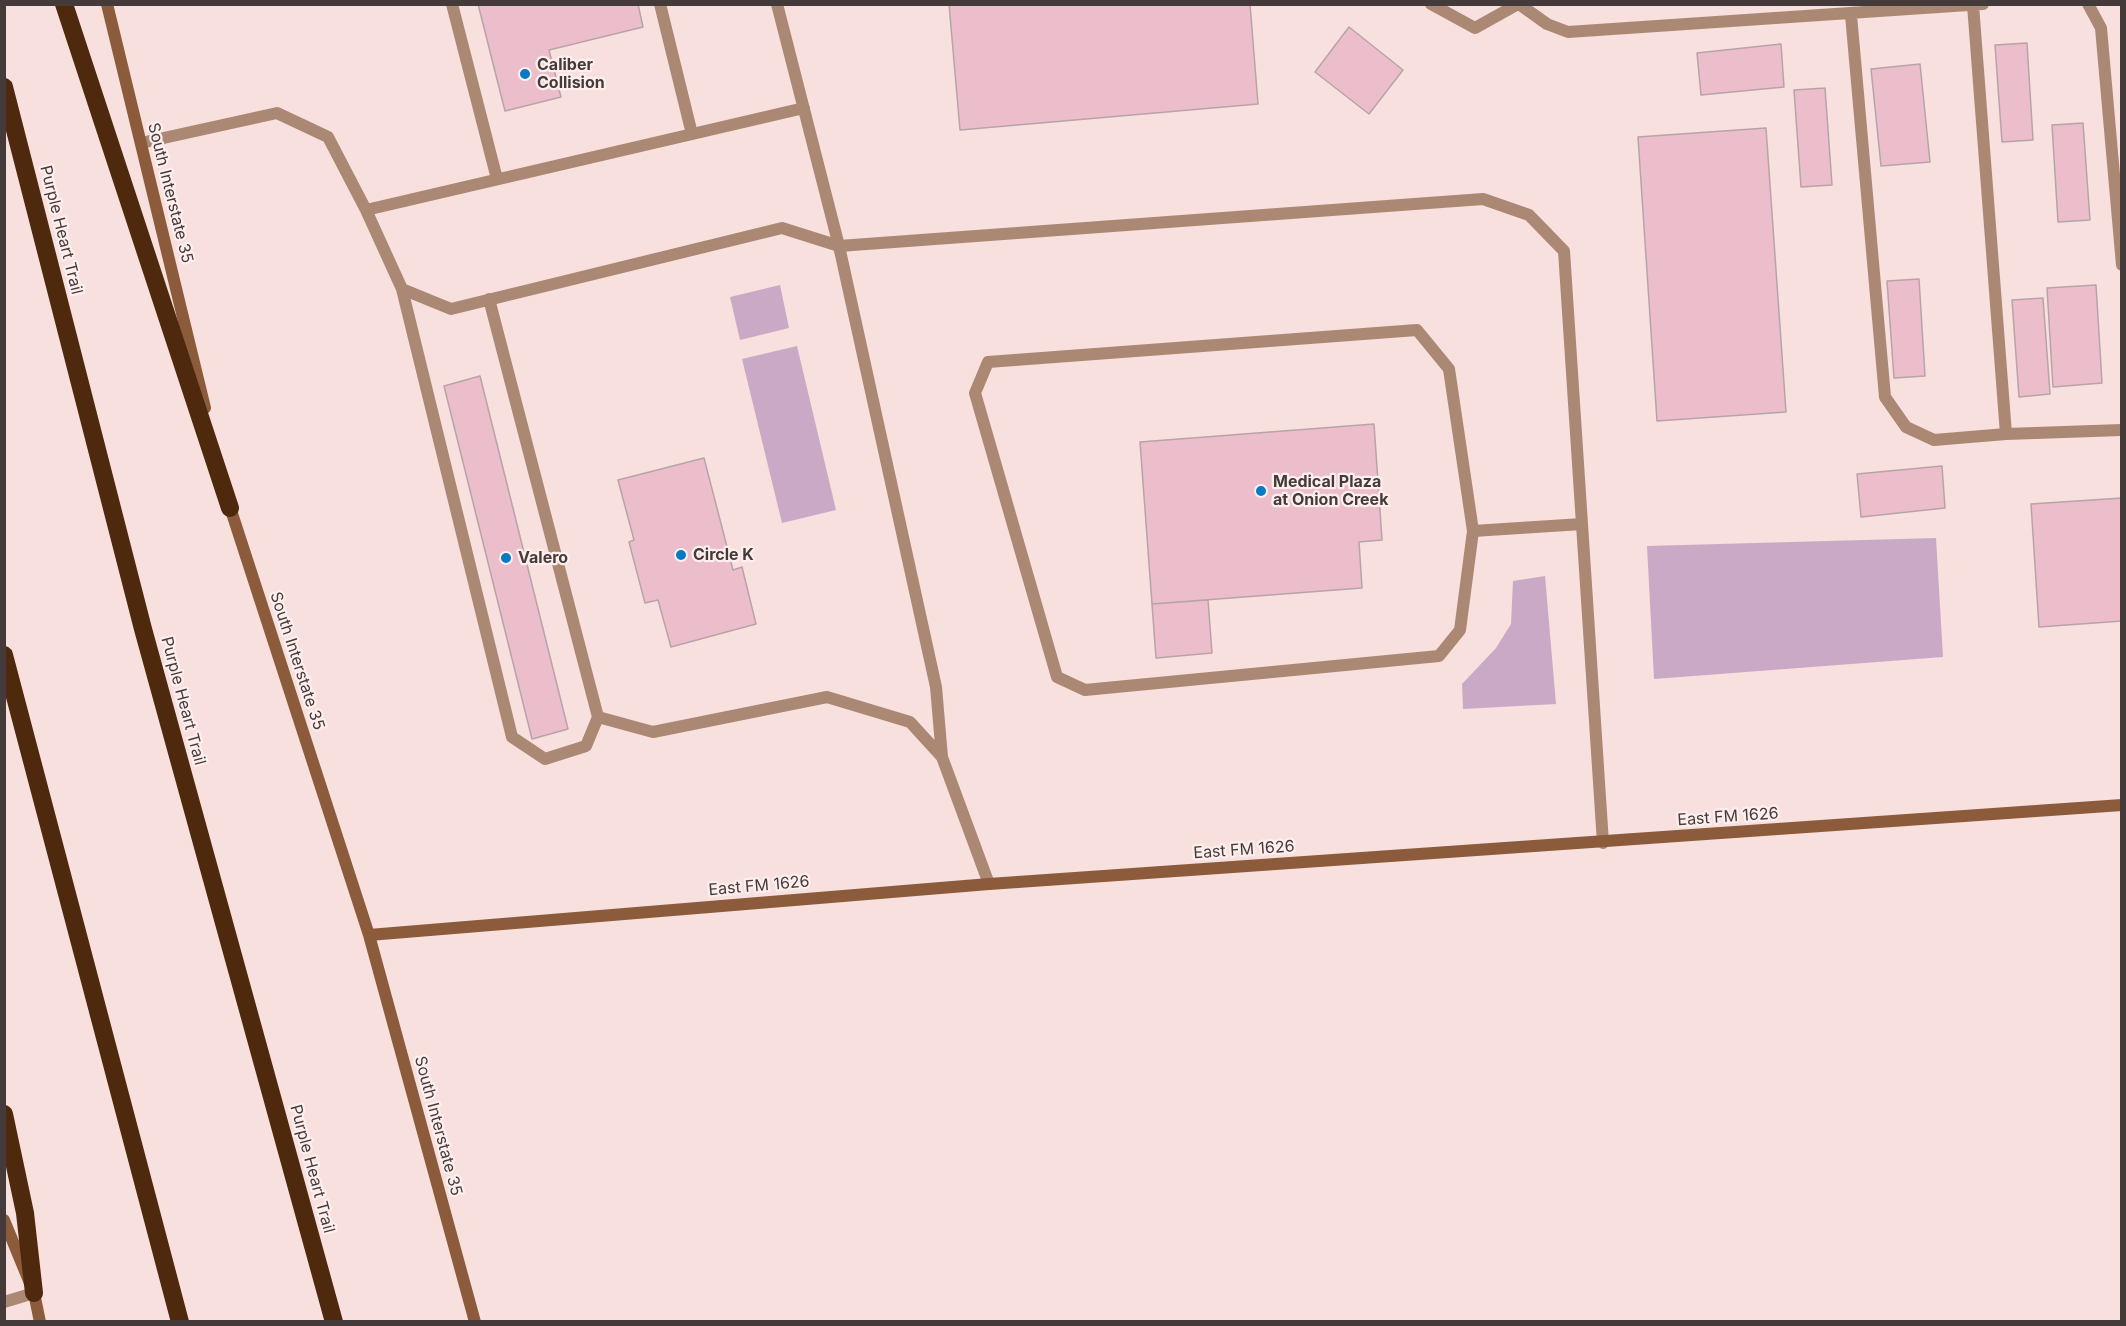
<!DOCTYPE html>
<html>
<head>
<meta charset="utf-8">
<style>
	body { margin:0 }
	#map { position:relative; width:2126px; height:1326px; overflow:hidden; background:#f7e0dd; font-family:Inter,sans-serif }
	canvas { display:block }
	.frame { position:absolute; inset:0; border:6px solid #443a39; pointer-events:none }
</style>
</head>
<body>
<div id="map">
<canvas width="2126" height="1326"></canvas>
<div class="frame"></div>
</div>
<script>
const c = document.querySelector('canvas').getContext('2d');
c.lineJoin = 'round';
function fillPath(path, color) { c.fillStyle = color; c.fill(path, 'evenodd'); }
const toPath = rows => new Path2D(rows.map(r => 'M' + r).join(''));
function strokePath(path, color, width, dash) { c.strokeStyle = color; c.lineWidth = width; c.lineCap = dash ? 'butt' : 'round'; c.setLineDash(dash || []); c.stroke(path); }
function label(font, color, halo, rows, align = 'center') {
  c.font = font + ' Inter,sans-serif'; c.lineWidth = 4.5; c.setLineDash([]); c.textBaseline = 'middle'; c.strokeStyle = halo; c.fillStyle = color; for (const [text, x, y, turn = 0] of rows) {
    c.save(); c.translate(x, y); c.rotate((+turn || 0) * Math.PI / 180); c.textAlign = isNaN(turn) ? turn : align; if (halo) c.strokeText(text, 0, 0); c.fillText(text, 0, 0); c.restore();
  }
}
fillPath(toPath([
	[780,285,789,328,740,340,730,297],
	[797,346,836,510,782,523,742,359],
	[1936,538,1943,657,1654,679,1647,546],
	[1545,576,1556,704,1463,709,1462,684,1496,648,1511,624,1513,581]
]), '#caa9c6');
const building = toPath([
	[478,4,638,4,643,27,549,50,561,97,505,111,478,4],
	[949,4,1250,4,1258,104,960,130,949,4],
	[1349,27,1403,70,1369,114,1315,72,1349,27],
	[2027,43,2033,140,2002,142,1995,45,2027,43],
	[1781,44,1784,87,1701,95,1697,53,1781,44],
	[1920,64,1930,162,1881,166,1871,69,1920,64],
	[1825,88,1832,185,1801,187,1794,90,1825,88],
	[2083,123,2090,220,2058,222,2052,125,2083,123],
	[1766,128,1786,412,1657,421,1638,137,1766,128],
	[1919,279,1925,376,1894,378,1887,281,1919,279],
	[2096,285,2102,383,2053,387,2047,288,2096,285],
	[2043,298,2050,394,2019,397,2012,300,2043,298],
	[480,376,568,729,532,739,444,386,480,376],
	[1374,424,1382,540,1359,542,1362,588,1152,604,1140,442,1374,424],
	[704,458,733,570,742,567,756,624,671,647,658,600,645,603,629,542,634,540,618,480,704,458],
	[1942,466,1945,508,1861,517,1857,474,1942,466],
	[2122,498,2122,621,2039,627,2031,504,2122,498],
	[1208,600,1212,653,1156,658,1152,604,1208,600]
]);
fillPath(building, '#ecbecc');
strokePath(building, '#b8a3a9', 1.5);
strokePath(toPath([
	[452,4,497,179],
	[660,4,692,134],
	[777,4,839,246,1483,199,1529,215,1564,251,1603,843],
	[1431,4,1475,28,1518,4],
	[1519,4,1547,24,1568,32,1983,4],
	[2088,4,2101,28,2122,265],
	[1973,5,2006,434],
	[1851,15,1885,397,1906,427,1934,440,2006,434,2122,430],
	[141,143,277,113,328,137,366,210,402,289,451,309,782,228,839,246,936,687,942,757,989,884],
	[366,210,804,108],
	[402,289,512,737,545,759,586,746,598,717],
	[489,299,598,717,653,732,827,697,910,722,942,757],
	[1473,531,1460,630,1439,656,1085,690,1057,677,975,393,988,362,1417,330,1449,369,1473,531,1582,524],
	[4,1302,34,1293]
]), '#ab8873', 12);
strokePath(toPath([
	[107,4,205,408],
	[228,501,369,935,475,1322],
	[369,935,989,884,2122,805],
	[4,1220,34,1293,40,1322]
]), '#8c5b3b', 12);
strokePath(toPath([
	[64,4,230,508],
	[4,87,143,629,334,1322],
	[4,655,180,1322],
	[4,1114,25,1213,34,1293]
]), '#4f290d', 18);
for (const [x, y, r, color] of [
	[525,74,6,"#0879c3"],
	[1261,491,6,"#0879c3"],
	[681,555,6,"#0879c3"],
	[506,558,6,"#0879c3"]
]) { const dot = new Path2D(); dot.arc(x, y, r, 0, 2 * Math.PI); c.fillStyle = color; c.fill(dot); strokePath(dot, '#feefee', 2); }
label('bold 16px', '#443a39', '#feefee', [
	["Caliber",537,65],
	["Collision",537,83],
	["Medical Plaza",1273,482],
	["at Onion Creek",1273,500],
	["Circle K",693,555],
	["Valero",518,558]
], 'left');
label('16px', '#443a39', '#feefee', [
	["South Interstate 35",170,193,76],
	["Purple Heart Trail",61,230,76],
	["South Interstate 35",297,661,72],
	["Purple Heart Trail",183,701,75],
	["East FM 1626",1728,817,-4],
	["East FM 1626",1244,850,-4],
	["East FM 1626",759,886,-5],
	["South Interstate 35",438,1126,75],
	["Purple Heart Trail",312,1169,75]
]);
</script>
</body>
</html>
